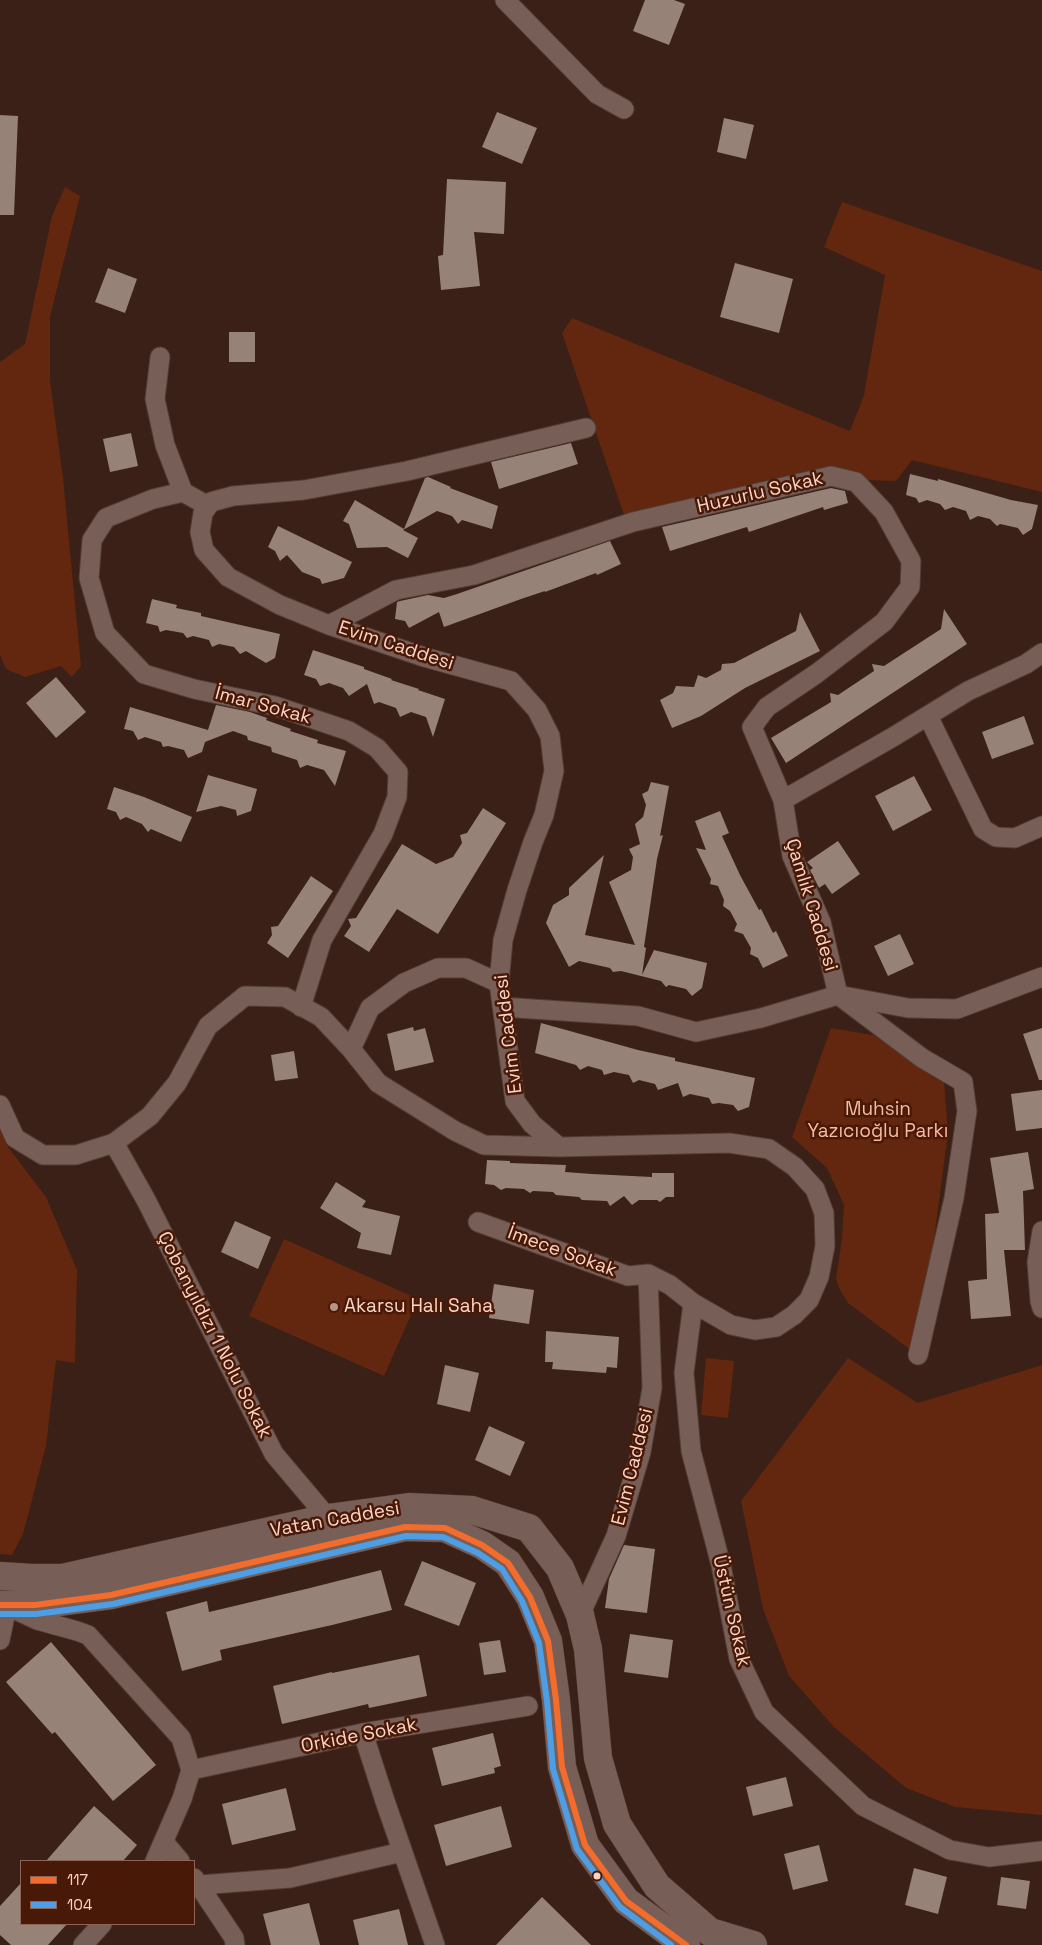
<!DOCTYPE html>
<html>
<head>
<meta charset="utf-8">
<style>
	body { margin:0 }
	#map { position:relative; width:1042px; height:1945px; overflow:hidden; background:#3a2016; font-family:"Space Grotesk",sans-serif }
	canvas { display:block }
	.legend { position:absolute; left:20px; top:1860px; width:175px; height:65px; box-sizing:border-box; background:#491907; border:1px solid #906353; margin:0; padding:6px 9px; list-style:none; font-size:15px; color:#fbd3c5 }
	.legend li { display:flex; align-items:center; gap:10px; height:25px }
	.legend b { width:25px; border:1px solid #906353 }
</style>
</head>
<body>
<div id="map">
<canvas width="1042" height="1945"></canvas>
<ul class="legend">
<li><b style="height:6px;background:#f36c2b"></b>117</li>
<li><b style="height:6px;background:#4d9ee5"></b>104</li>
</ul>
</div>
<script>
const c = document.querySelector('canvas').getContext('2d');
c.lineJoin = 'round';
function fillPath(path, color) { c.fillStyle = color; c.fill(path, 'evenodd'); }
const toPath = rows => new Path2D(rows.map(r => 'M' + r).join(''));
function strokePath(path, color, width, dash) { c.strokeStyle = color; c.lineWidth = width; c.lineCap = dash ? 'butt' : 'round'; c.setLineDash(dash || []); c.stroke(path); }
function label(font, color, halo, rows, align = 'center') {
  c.font = font + ' "Space Grotesk",sans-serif'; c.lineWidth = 5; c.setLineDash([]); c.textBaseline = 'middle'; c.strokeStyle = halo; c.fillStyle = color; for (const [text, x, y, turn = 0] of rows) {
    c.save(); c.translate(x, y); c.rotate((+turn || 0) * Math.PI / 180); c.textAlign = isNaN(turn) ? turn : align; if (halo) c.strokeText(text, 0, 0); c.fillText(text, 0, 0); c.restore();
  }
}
fillPath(toPath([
	[65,187,80,196,50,317,50,380,63,478,81,666,72,677,61,666,25,677,6,669,0,655,0,362,25,344,52,216],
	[842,202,1042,271,1042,492,912,460,896,481,867,480,850,471,830,469,624,515,562,333,572,318,850,431,864,395,885,275,824,247],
	[831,1028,873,1035,944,1082,948,1133,932,1254,912,1351,848,1303,839,1288,836,1278,842,1239,844,1205,827,1168,792,1137],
	[0,1129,8,1147,46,1197,77,1270,75,1363,56,1360,46,1446,23,1534,12,1555,0,1554],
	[284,1239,418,1299,384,1376,249,1316],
	[706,1358,734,1361,728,1418,701,1415],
	[848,1358,918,1403,1042,1365,1042,1815,955,1807,906,1788,834,1727,789,1676,763,1609,741,1501]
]), '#63260e');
fillPath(toPath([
	[645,0,674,0,685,4,669,45,633,31],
	[497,112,537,128,522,164,482,147],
	[0,115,18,116,14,215,0,215],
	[724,118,754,125,746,159,717,152],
	[447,179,506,182,504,234,474,232,480,286,441,290,438,256,443,255],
	[735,263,793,279,779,333,720,317],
	[108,268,137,279,125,313,95,302],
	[229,332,255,332,255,362,229,362],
	[131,433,138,466,110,472,103,439],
	[571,443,578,464,499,489,491,462],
	[910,474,938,481,938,479,1011,500,1038,505,1032,529,1023,535,1018,528,1000,524,997,526,990,519,978,516,970,520,966,511,953,507,945,510,940,504,927,500,919,503,916,498,906,495],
	[428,477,451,487,450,488,498,506,492,529,462,520,458,524,452,516,437,511,403,530,418,538,408,558,387,547,357,548,349,524,343,521,355,500,404,529,425,478],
	[831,488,845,491,848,503,824,510,823,507,749,532,747,527,670,551,662,527],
	[278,526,352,562,344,578,322,584,320,579,302,572,287,555,280,561,275,551,268,547],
	[610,541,621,564,597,575,596,573,545,592,545,591,521,599,444,627,439,612,409,628,405,621,395,619,397,602,400,601,428,595,444,598,457,594],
	[152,599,177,605,176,608,201,613,201,616,280,634,275,658,266,663,246,651,240,654,234,647,219,644,212,647,209,640,193,636,187,638,183,633,166,630,160,632,158,626,146,623],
	[944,609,967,644,786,763,771,738,831,702,830,693,838,695,874,671,872,664,884,666,941,629],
	[800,612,820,651,745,688,701,716,672,728,660,700,673,693,676,686,694,687,698,675,706,678,721,670,722,664,734,663,796,631],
	[313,650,364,667,364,669,392,679,391,680,419,689,418,690,445,699,433,737,426,717,411,712,400,717,396,708,379,702,374,704,367,684,349,696,343,688,329,683,320,686,316,679,304,675],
	[56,677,86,712,56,738,26,703],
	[216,705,250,712,267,718,266,720,291,729,290,731,318,740,317,743,346,751,335,786,324,770,307,765,300,768,297,760,272,752,271,747,248,740,247,736,233,731,205,742,202,752,188,758,184,750,168,746,163,747,161,742,145,737,138,740,133,731,124,729,130,707,208,730],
	[1024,716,1034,744,992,759,982,732],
	[208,775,257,789,251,811,237,816,236,810,221,806,196,812],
	[914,776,932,810,893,831,875,796],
	[651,782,669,786,660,836,663,835,657,859,644,947,646,948,642,975,654,950,707,963,702,988,692,996,686,989,669,985,666,987,661,981,621,971,613,972,610,968,579,961,569,967,546,923,553,905,569,895,569,888,604,855,585,935,635,945,609,882,631,870,633,857,629,849,640,844,635,824,643,817,646,805,642,794,648,791],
	[114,787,144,797,192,817,181,842,151,829,148,832,142,824,126,817,120,820,116,812,107,809],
	[483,808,506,823,438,934,397,909,369,952,344,936,351,926,348,919,356,918,402,844,436,864,453,857,462,843,460,835,467,833],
	[720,811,729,833,722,836,740,875,759,910,761,909,773,933,776,931,788,956,763,968,758,958,750,954,751,948,743,934,734,931,737,924,730,911,723,906,724,900,718,886,710,884,711,879,696,848,706,850,695,821],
	[838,841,860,874,832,894,825,884,819,888,810,870,813,868,807,862],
	[311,876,333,891,288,958,267,943,272,935,271,927,278,926],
	[900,934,914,964,888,976,874,946],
	[541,1023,638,1050,675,1058,675,1061,755,1078,749,1107,738,1111,733,1105,719,1103,712,1104,709,1098,690,1094,683,1097,678,1083,658,1090,655,1084,639,1080,633,1083,629,1075,614,1072,604,1075,602,1070,588,1066,580,1070,576,1065,535,1053],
	[413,1027,414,1031,425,1028,434,1062,395,1071,387,1034],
	[1042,1028,1042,1080,1039,1080,1023,1034],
	[294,1051,298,1078,275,1081,271,1055],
	[1042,1090,1042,1128,1016,1131,1011,1094],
	[1028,1152,1034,1189,1023,1191,1025,1250,1004,1250,1011,1316,971,1319,968,1281,987,1279,985,1214,999,1213,990,1158],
	[487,1160,510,1161,510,1163,566,1165,565,1172,592,1174,652,1177,652,1173,674,1173,674,1197,666,1197,660,1202,657,1200,639,1200,632,1205,624,1196,610,1206,607,1201,582,1200,579,1197,556,1195,553,1192,533,1191,530,1193,524,1189,506,1188,501,1190,494,1185,485,1184],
	[336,1182,366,1201,362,1207,400,1216,391,1255,357,1248,361,1233,320,1208],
	[235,1221,271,1237,258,1269,221,1252],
	[494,1284,534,1290,529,1324,489,1318],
	[546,1331,619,1337,617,1368,607,1367,606,1373,552,1369,553,1362,545,1362],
	[445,1365,479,1373,470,1412,437,1404],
	[489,1426,525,1442,510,1476,475,1460],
	[624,1545,655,1549,647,1613,605,1608,609,1579],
	[422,1561,476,1583,459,1626,404,1605],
	[381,1570,392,1610,332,1625,220,1650,222,1660,182,1671,166,1612,207,1601,209,1612,310,1588],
	[630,1634,673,1640,668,1678,624,1672],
	[500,1640,506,1672,484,1675,479,1643],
	[51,1642,156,1765,113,1801,55,1732,52,1734,6,1682],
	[419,1655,427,1696,369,1708,368,1704,282,1724,273,1686,332,1672,332,1673],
	[493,1733,501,1766,494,1768,495,1773,442,1786,432,1748],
	[786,1777,793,1806,753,1816,746,1787],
	[286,1788,296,1830,232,1845,222,1804],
	[94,1806,137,1845,123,1861,46,1861],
	[501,1806,512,1847,446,1866,434,1825],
	[819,1845,828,1881,793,1890,784,1854],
	[914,1868,947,1877,938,1914,905,1905],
	[1001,1877,1030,1881,1026,1909,997,1905],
	[21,1883,21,1924,67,1924,48,1945,11,1945,0,1935,0,1906],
	[542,1897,591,1945,496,1945],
	[309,1903,320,1945,271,1945,263,1914],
	[399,1909,408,1945,359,1945,353,1920]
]), '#968277');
const street = toPath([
	[505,0,597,94,624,109],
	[160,357,155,399,165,445,183,492],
	[208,506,183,492,153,499,106,518,92,540,89,578,105,633,144,674,194,689,275,706,349,731,377,748,398,772,397,797,383,834,322,940,301,1007],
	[329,625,396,590,474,575,633,522,831,476,856,482,884,512,911,561,910,587,884,622,816,674,767,707,752,727,783,800],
	[928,716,983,829,996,837,1015,838,1042,826],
	[838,995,821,922,792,856,783,800,893,737,968,691,1026,664,1042,653],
	[841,997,922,1058,963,1082,967,1111,954,1198,918,1355],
	[502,1007,638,1016,696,1032,761,1018,838,995,908,1008,957,1009,1042,977],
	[351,1049,370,1008,404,983,438,968,466,968,499,983],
	[0,1105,15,1138,43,1155,76,1155,114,1143,150,1116,177,1083,208,1026,245,996,285,997,321,1017,351,1049,378,1083,455,1131,484,1145,559,1147,729,1143,769,1149,795,1167,815,1189,824,1213,825,1246,819,1277,809,1300,794,1315,776,1327,755,1330,731,1325,693,1303,670,1285,648,1274],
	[114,1143,146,1200,274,1454,328,1518],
	[559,1147,532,1124,515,1101,499,983,503,940,517,890,533,842,544,815,554,771,550,736,537,710,511,681,424,657,329,625,280,605,228,577,204,550,200,532,203,513,211,502,233,496,304,490,407,471,586,428],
	[478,1222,628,1276,648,1274],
	[1042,1231,1037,1262,1040,1301,1042,1308],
	[693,1303,684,1373,691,1451,721,1565,739,1659,764,1712,863,1806,950,1850,989,1857,1042,1851],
	[580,1615,616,1536,641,1452,652,1388,648,1274],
	[0,1640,7,1606,37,1620,77,1631,88,1635,181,1738,191,1770,182,1799,155,1861],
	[363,1733,385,1801,435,1945],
	[191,1770,363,1733,528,1706],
	[164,1842,180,1861],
	[194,1878,234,1938,235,1945],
	[200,1885,290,1878,402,1852],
	[83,1945,102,1924]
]);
const secondary = toPath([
	[0,1576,32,1578,63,1578,328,1518,409,1507,472,1510,529,1528,560,1568,580,1615,588,1649,598,1758,617,1824,657,1886,710,1932,753,1945],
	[0,1605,35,1605,111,1595,405,1527,445,1528,482,1545,508,1563,530,1597,548,1641,556,1700,562,1767,585,1845,626,1901,686,1945]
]);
strokePath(street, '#523d35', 21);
strokePath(secondary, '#523d35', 29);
strokePath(street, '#775f57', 19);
strokePath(secondary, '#775f57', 28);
strokePath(toPath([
	[0,1605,35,1605,111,1595,405,1527,445,1528,482,1545,508,1563,530,1597,548,1641,556,1700,562,1767,585,1845,626,1901,686,1945]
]), '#f36c2b', 6);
strokePath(toPath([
	[0,1614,36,1614,113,1604,406,1536,443,1537,478,1553,502,1569,522,1601,539,1643,547,1701,553,1769,577,1849,620,1907,671,1945]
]), '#4d9ee5', 6);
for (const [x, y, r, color] of [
	[334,1307,5,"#b79488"],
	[597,1876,4.5,"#fbd3c5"]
]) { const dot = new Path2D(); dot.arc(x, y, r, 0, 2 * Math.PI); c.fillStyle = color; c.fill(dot); strokePath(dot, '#491907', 2); }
label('19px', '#fbd3c5', '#491907', [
	["Huzurlu Sokak",760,493,-13],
	["Evim Caddesi",396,646,18],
	["İmar Sokak",263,706,15],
	["Çamlık Caddesi",811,905,73],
	["Evim Caddesi",509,1034,-97],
	["İmece Sokak",562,1252,20],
	["Çobanyıldızı 1 Nolu Sokak",214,1335,63],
	["Evim Caddesi",633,1467,-76],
	["Vatan Caddesi",335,1520,-10],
	["Üstün Sokak",731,1611,77],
	["Orkide Sokak",359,1736,-11]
]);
label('19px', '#f8b9a4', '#491907', [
	["Muhsin",878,1110],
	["Yazıcıoğlu Parkı",878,1132]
]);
label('19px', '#fbd3c5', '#491907', [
	["Akarsu Halı Saha",344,1307]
], 'left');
</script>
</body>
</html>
